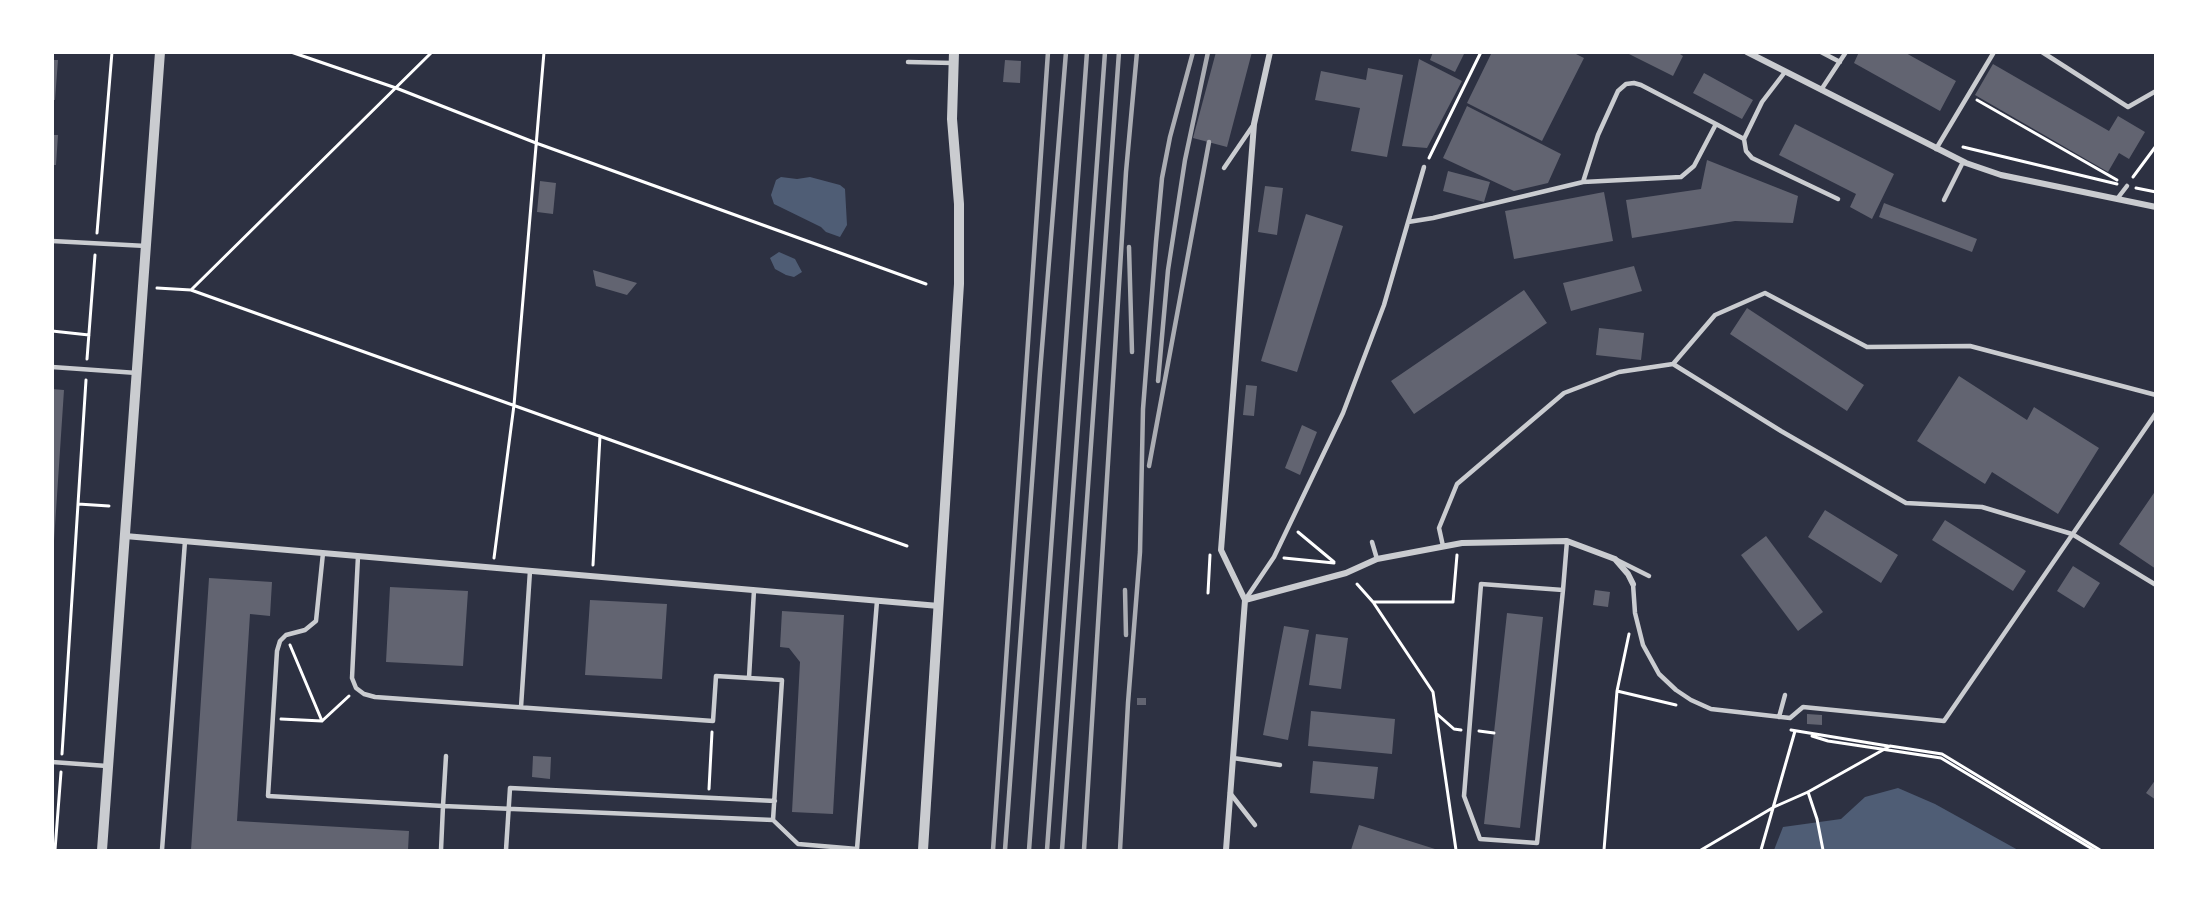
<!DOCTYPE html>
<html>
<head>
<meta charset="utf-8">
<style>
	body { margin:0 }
	#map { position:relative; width:2208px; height:903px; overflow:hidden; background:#2d3142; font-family:Montserrat,sans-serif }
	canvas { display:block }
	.frame { position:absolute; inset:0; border:54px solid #fff; pointer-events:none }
</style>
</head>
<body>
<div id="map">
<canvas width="2208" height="903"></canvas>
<div class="frame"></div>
</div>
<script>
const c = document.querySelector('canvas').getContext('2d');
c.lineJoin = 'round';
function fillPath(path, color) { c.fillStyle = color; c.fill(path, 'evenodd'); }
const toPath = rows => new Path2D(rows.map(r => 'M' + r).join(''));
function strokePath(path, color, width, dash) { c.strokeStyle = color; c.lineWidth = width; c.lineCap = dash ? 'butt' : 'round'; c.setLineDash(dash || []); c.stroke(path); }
fillPath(toPath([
	[781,177,797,179,810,177,840,185,845,189,847,225,840,237,826,232,821,227,774,204,771,195,776,180],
	[779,252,795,259,802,272,794,277,786,275,775,269,770,258],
	[1898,788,1935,804,2018,850,1774,850,1783,827,1841,819,1865,797]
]), '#4f5d75');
fillPath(toPath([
	[1216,52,1252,52,1227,147,1193,138],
	[1433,52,1465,52,1455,72,1430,60],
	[1492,52,1572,52,1584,58,1542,141,1467,103],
	[1625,52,1677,52,1683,56,1673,76],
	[1859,52,1904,52,1956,81,1940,111,1854,63],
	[1419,59,1462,81,1427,148,1402,146],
	[52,60,58,60,55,100,52,100],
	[1005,60,1021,61,1020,83,1003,82],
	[1993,64,2109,131,2118,116,2145,132,2129,159,2119,153,2108,172,1975,95],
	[1368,68,1403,75,1387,157,1351,151,1360,108,1315,100,1321,71,1366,80],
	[1704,73,1753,100,1742,119,1693,93],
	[1467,106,1561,154,1548,183,1514,191,1443,158],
	[1795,124,1894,174,1872,219,1850,207,1856,194,1779,155],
	[52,135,58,135,56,165,52,165],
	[1707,160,1798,196,1793,223,1735,221,1632,238,1626,200,1701,189],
	[1448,171,1490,182,1484,202,1443,191],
	[540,181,556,183,553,214,537,212],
	[1265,186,1283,188,1277,235,1258,232],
	[1604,192,1613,241,1514,259,1505,211],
	[1884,203,1977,239,1972,252,1879,217],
	[1306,214,1343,226,1297,372,1261,361],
	[1634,266,1642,291,1571,311,1563,283],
	[593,270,637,283,627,295,596,286],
	[1524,290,1547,323,1414,414,1391,381],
	[1747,308,1864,385,1847,411,1730,334],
	[1599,328,1644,333,1641,360,1596,355],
	[1959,376,2027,420,2034,407,2099,448,2058,514,1992,472,1985,484,1917,441],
	[1246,385,1257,386,1254,416,1243,415],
	[52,389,64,390,54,541,52,541],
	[1302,425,1317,432,1300,475,1285,468],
	[2156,490,2156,569,2119,544],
	[1825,510,1898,555,1881,583,1808,537],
	[1945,520,2026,571,2013,591,1932,540],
	[1766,536,1823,612,1798,631,1741,555],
	[2073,566,2100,583,2084,608,2057,591],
	[209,578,272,582,270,616,250,614,237,821,409,831,408,850,191,850],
	[390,587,468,591,463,666,386,662],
	[1595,590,1610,592,1608,607,1593,605],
	[590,600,667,604,662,679,585,675],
	[782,611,844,615,833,814,792,812,800,662,789,648,780,647],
	[1507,613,1543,617,1520,828,1484,824],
	[1284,626,1309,630,1288,740,1263,735],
	[1316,634,1348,638,1341,689,1309,685],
	[1137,698,1146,698,1146,705,1137,705],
	[1311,711,1395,719,1392,754,1308,746],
	[1807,714,1822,715,1822,725,1807,724],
	[533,756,551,757,550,779,532,777],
	[1313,761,1378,767,1374,799,1310,793],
	[2156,779,2156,800,2146,793],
	[1359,825,1435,849,1435,850,1351,850]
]), '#626471');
strokePath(toPath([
	[291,52,396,88,536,143,926,284],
	[1977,100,2117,180],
	[1963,147,2117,184],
	[1429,158,1481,52],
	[2133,177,2156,146],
	[2136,188,2156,192],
	[97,233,112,52],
	[157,288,191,290,432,52],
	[191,290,907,546],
	[52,331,89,335],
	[87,359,95,255],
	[86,380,78,504,109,506],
	[1298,532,1334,562],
	[494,558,514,405,544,52],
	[1284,558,1334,563],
	[593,565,600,436],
	[1357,584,1373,602,1433,692,1456,850],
	[1208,593,1210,555],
	[1373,602,1453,602,1457,555],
	[290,645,322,721],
	[1617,691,1629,634],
	[1437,714,1454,729,1461,730],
	[281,719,322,721,349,696],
	[1791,730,1888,746],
	[1479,731,1494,733],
	[1812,736,1828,741,1941,758,2094,850],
	[62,754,78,504],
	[709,789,712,732],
	[1808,792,1817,819,1823,850],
	[55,850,61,772],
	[1604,850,1617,691,1676,705],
	[1701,850,1774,807,1808,792,1890,746,1942,754,2100,850],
	[1761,850,1795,731]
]), '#fff', 3);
strokePath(toPath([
	[1821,52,1840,62],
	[2042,52,2128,107,2156,91],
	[908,62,953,63],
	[1821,90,1846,52],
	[1744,139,1746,151,1752,158,1838,199],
	[1936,149,1994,52],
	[1224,168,1254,124],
	[1583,182,1598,135,1618,91,1626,84,1634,83,1641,85,1716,124],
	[2117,199,2127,186],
	[1944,200,1963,162],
	[1408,222,1433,218,1583,182,1681,177,1694,166,1716,124,1744,139,1762,102,1785,72],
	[52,241,146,246],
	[1673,364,1781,431,1906,503,1982,507,2072,534,2156,585],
	[52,367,137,373],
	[1372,542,1377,559],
	[1443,546,1439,528,1457,484,1564,393,1619,372,1673,364,1715,315,1765,293,1867,347,1970,346,2156,395],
	[323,553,316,621,305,630,286,635,280,641,277,651,268,796,443,806,441,850],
	[358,556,352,678,356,688,364,694,375,697,713,721,716,676,782,680,773,820,798,844,857,849],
	[1617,560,1649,576],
	[1633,584,1635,613,1643,645,1659,674,1676,690,1691,700,1711,709,1790,718,1803,707,1944,721,2156,413],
	[1563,590,1537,843,1480,839,1464,796,1481,584,1563,590,1567,541],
	[1245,600,1274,557,1343,413,1384,305,1424,167],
	[749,678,754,590],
	[521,707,530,571],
	[1779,717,1785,695],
	[446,756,443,806,773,820],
	[1233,758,1280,765],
	[52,762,107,766],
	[1230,793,1255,825],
	[857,849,877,601],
	[162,850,185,541],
	[506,850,510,788,775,801]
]), '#caccd0', 4.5);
strokePath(toPath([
	[1747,52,1966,163,2001,175,2156,207],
	[125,536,939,606],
	[1245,600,1346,573,1377,559,1462,543,1567,541,1615,559,1628,574,1633,584],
	[1226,850,1245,600,1221,550,1254,124,1270,52]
]), '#caccd0', 6);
strokePath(toPath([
	[102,850,160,52],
	[923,850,959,284,959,204,952,119,954,52]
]), '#caccd0', 10);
strokePath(toPath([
	[1129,247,1132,352],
	[1158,381,1168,270,1185,160,1208,52],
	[1149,466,1209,142],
	[1125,590,1126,635],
	[993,850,1048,52],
	[1005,850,1040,372,1066,52],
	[1029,850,1087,52],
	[1047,850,1105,52],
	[1062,850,1119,52],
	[1084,850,1126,172,1137,52],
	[1120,850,1128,703,1140,552,1143,409,1156,242,1162,178,1170,137,1193,52]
]), '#abadb3', 4.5);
</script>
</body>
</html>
